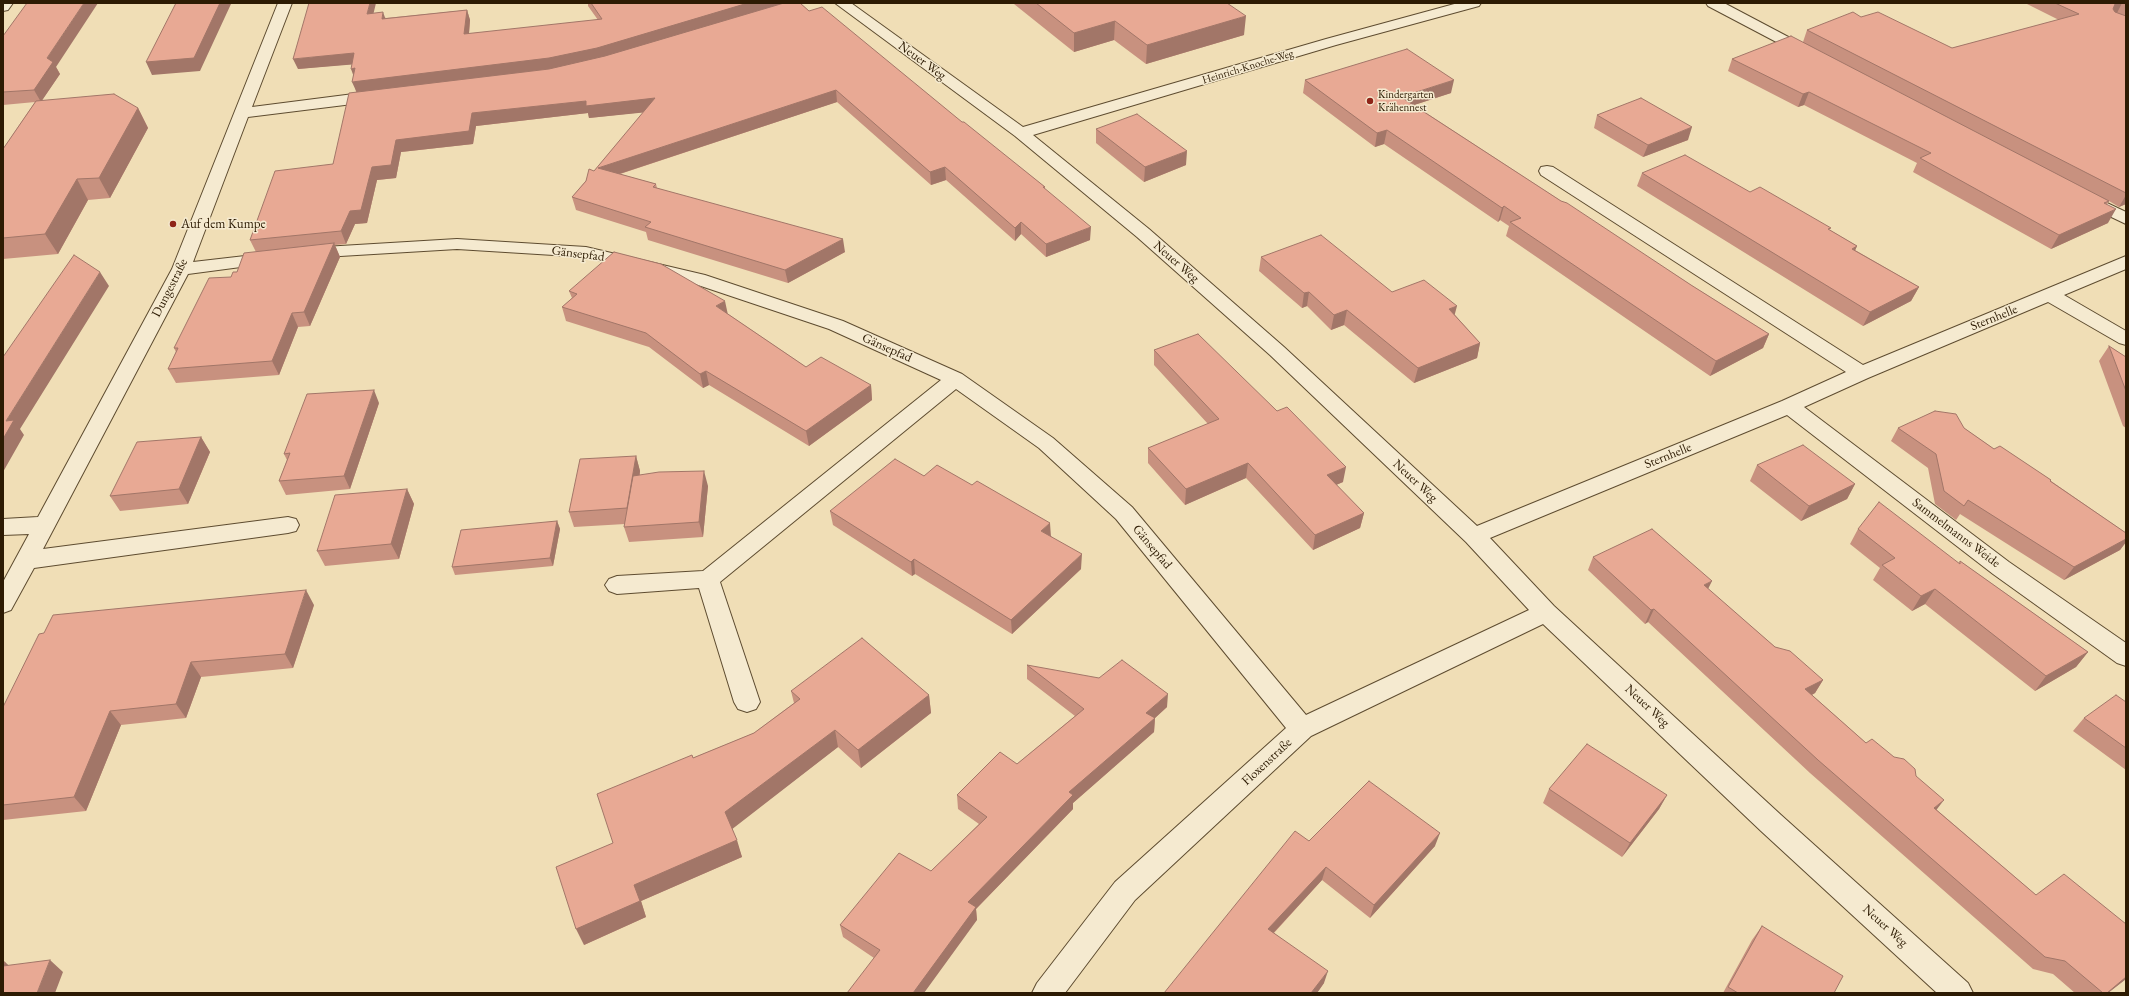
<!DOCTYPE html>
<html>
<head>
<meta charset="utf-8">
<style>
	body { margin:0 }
	#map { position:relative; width:2129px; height:996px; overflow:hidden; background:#f0deb6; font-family:"EB Garamond",serif }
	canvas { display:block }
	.frame { position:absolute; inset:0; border:4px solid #2d1b03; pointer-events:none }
</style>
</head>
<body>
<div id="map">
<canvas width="2129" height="996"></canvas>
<div class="frame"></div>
</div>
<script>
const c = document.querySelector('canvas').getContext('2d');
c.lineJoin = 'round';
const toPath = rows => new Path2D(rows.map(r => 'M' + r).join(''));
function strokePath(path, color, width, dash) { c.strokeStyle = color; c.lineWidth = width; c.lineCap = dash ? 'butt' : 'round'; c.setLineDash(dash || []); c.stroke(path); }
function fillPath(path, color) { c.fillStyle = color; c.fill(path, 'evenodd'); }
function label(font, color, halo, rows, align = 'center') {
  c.font = font + ' "EB Garamond",serif'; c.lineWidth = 3; c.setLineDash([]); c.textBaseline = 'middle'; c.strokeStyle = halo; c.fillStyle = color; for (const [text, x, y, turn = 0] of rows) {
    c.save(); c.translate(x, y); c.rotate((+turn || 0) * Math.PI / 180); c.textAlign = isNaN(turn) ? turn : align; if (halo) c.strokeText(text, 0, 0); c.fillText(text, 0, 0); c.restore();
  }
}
const minor = toPath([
	[3,3,13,3,8,10,3,11,3,3],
	[278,3,292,3,252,107,377,91,383,93,385,96,383,99,377,101,248,117,193,262,271,253,277,254,280,258,277,262,271,263,188,274,43,549,288,517,296,519,299,525,296,531,288,533,34,568,11,610,3,613,3,582,29,534,3,535,3,519,38,517,172,269,278,3],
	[835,3,851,3,1023,127,1326,39,1458,3,1481,3,1479,6,1336,45,1033,135,1149,229,1284,347,1477,526,1782,401,1846,372,1541,175,1539,171,1541,167,1547,166,1553,167,1863,365,2126,256,2126,269,2064,295,2126,331,2126,345,2119,343,2048,302,1868,378,1804,407,2009,562,2126,643,2126,666,2117,663,1993,574,1787,415,1490,538,1554,606,1781,815,1968,983,1973,993,1937,993,1761,831,1543,624,1311,736,1135,900,1065,993,1032,993,1037,983,1115,882,1286,728,1116,519,1039,448,956,389,720,582,760,702,756,709,747,712,738,709,734,702,699,588,617,594,609,591,605,585,609,579,617,576,703,571,941,380,829,329,692,283,586,257,457,249,307,258,301,257,298,253,301,249,307,248,457,239,586,247,705,275,843,321,962,374,1053,438,1132,507,1306,715,1529,610,1466,542,1270,355,1137,237,1015,136,835,3],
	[1706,3,1724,3,1813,50,1816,53,1813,56,1803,56,1708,6,1706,3],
	[2088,194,2126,212,2126,224,2082,203,2079,199,2082,195,2088,194]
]);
strokePath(minor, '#5e4c30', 2);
fillPath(minor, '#f5ead0');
fillPath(toPath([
	[588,3,800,3,809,11,962,122,1045,187,1045,189,1090,240,1046,257,1021,234,1015,241,946,180,931,185,837,102,620,174,656,184,657,188,845,252,788,283,648,240,646,232,576,210,572,197,644,112,589,118,588,113,476,126,473,144,401,152,396,178,377,180,367,223,355,224,346,244,335,245,340,257,310,326,298,327,279,375,176,383,168,369,176,352,174,348,231,277,237,272,256,252,250,240,333,164,356,92,352,64,298,69,374,13,386,18,467,10,470,20,469,34,598,20,588,6],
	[549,69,402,87,552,69],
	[1014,3,1227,3,1244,35,1146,64,1114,40,1074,52,1014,4],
	[2025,3,2126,3,2126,204,2119,207,2109,201,2107,204,2108,223,2051,249,1913,172,1917,163,1804,105,1798,107,1728,71,1732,59,1803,42,1807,30,1861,17,1952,48,2059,20],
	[3,36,56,67,60,74,42,100,138,108,148,128,110,198,88,200,58,254,3,259,3,149,35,102,3,105],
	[1305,80,1451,93,1414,105,1561,201,1691,285,1769,334,1763,348,1710,376,1506,236,1509,226,1500,220,1498,222,1384,144,1375,147,1303,93],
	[1597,115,1688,140,1643,157,1594,128],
	[1096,129,1186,165,1144,182,1096,143],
	[1642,173,1750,192,1830,230,1857,246,1855,250,1919,287,1911,301,1863,326,1637,186],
	[1261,257,1392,292,1455,315,1480,343,1477,358,1414,383,1344,325,1331,330,1307,306,1302,308,1259,271],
	[569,291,728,314,806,367,871,385,872,400,809,446,709,385,703,388,649,347,566,321,562,307,572,298],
	[2109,346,2126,357,2126,428,2123,426,2099,361],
	[1154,350,1343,482,1336,485,1364,513,1360,528,1313,550,1246,478,1185,505,1148,463,1148,448,1208,424,1154,365],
	[379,403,350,489,286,495,279,481,287,460,284,454],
	[1898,428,1964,428,1994,449,2051,480,2051,481,2126,533,2126,542,2120,550,2064,580,1960,514,1956,520,1935,504,1928,468,1891,441],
	[201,437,210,452,188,504,120,511,110,496],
	[636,456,640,471,640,475,708,486,703,537,629,542,624,527,625,524,574,527,569,512],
	[1757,465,1855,484,1847,499,1801,521,1750,481],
	[924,476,1051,536,1081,569,1012,634,915,574,912,576,833,525,830,511],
	[407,489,414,504,399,559,325,566,317,551],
	[557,521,560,529,553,566,455,575,452,567],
	[1858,529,1959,563,1960,561,2088,652,2076,667,2035,691,1925,604,1912,611,1873,580,1880,568,1850,544],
	[1593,557,1708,589,1775,647,1823,680,1815,693,1812,695,1866,743,1916,776,1937,810,2036,895,2126,924,2126,979,2108,993,2075,993,2053,974,2033,969,1810,773,1648,622,1645,624,1588,570],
	[314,605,293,668,201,677,186,718,121,725,86,811,3,820,3,707],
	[1027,665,1167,707,1155,718,1154,732,1073,803,1073,809,976,909,977,920,874,958,843,937,840,925,931,871,979,824,958,809,957,795,1017,764,1075,716,1027,679],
	[791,691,929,695,931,713,861,768,838,747,732,828,742,857,641,901,646,917,584,945,613,843,693,758,754,733,794,703],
	[2126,702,2126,770,2073,731,2084,718],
	[1549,789,1667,795,1659,809,1622,857,1543,803],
	[1309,841,1435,846,1370,918,1322,880,1274,933,1324,983,1317,993,1164,993],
	[1762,926,1834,993,1723,993,1752,940]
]), '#c8917f');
fillPath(toPath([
	[84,3,98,3,56,67,60,74,41,102,34,90,47,58],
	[220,3,231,3,231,4,200,71,152,75,146,62],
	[370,3,376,3,371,24,367,14],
	[748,3,784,3,600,59,552,69,357,93,352,82],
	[2122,3,2116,15,2109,16,2115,4],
	[467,10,470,20,468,45,464,34],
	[383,12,387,23,382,19],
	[1246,16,1244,35,1146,64,1147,45],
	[1115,21,1114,40,1074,52,1074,33],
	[354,53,358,64,298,69,293,59],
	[355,68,355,80,351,69],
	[1454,80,1451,93,1399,110,1401,97],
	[836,90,837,102,601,180,598,168],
	[1809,92,1804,105,1798,107,1803,94],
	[655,98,658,111,589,118,588,113,476,126,473,144,401,152,396,178,377,180,367,223,355,224,346,244,341,231,350,211,372,167,396,140,472,113,586,101],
	[138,108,148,128,110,198,99,178],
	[1692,127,1688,140,1643,157,1648,145],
	[1387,130,1384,144,1375,147,1377,133],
	[1187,151,1186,165,1144,182,1145,167],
	[945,167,946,180,931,185,930,172],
	[77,179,88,200,58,254,45,234],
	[2126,195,2126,204,2119,207],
	[1504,206,1500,220,1498,222,1502,208],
	[2116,209,2108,223,2051,249,2059,235],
	[1021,222,1021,234,1015,241,1015,228],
	[1091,227,1090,240,1046,257,1046,244],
	[843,239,845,252,788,283,785,270],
	[334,243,340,257,310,326,304,312],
	[1857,246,1851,260,1852,249],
	[100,272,109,286,20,429,24,435,3,472,3,439,6,421],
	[1919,287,1911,301,1863,326,1870,312],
	[1309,292,1307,306,1302,308,1304,293],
	[725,301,728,315,716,306],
	[1457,306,1453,321,1449,309],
	[1347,310,1344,325,1331,330,1334,315],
	[292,313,298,327,279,375,272,361],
	[1769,334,1763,348,1710,376,1716,361],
	[1480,343,1477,358,1414,383,1418,368],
	[706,371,709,385,703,388,700,374],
	[871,385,872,400,809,446,806,431],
	[374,390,379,403,350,489,344,476],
	[201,437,210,452,188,504,179,489],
	[636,456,640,471,631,523,627,508],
	[1248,463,1246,478,1185,505,1186,489],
	[1346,467,1343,482,1324,490,1327,475],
	[704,471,708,486,703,537,699,522],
	[1855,484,1847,499,1801,521,1809,506],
	[407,489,414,504,399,559,391,544],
	[1364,513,1360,528,1313,550,1315,535],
	[557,521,560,529,553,566,550,558],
	[1050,523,1051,537,1041,531],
	[2126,539,2126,542,2120,550,2064,580,2074,567],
	[1082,554,1081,569,1012,634,1011,620],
	[914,559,915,574,912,576,911,562],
	[1712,581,1705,595,1704,585],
	[1935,589,1925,604,1912,611,1921,596],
	[306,590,314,605,293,668,285,654],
	[1654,609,1648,622,1645,624,1651,610],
	[2088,652,2076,667,2035,691,2046,676],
	[191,662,201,677,186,718,176,704],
	[1823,680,1815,693,1797,703,1805,689],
	[1168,694,1167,707,1155,718,1154,732,1073,803,1073,809,976,909,977,920,924,993,913,993,968,902,1069,792,1146,713],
	[929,695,931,713,861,768,858,750],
	[110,711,121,725,86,811,74,797],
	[835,730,838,747,731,830,725,812],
	[1667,795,1659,809,1622,857,1630,843],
	[1944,800,1934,813,1934,808],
	[1440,833,1435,846,1370,918,1374,905],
	[737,840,742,857,641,901,646,917,584,945,576,929,634,885],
	[1326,867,1322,880,1265,942,1268,929],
	[50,960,63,972,55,993,37,993],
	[5,962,18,974,3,966],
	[1328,971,1324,983,1317,993,1311,993],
	[2126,977,2126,979,2108,993,2107,993]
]), '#a27668');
const building = toPath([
	[27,3,84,3,47,58,53,62,34,90,3,92,3,36,27,3],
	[176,3,220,3,194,58,146,62,176,3],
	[309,3,370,3,367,14,383,12,382,19,467,10,464,34,602,19,591,3,748,3,597,48,549,58,352,82,355,68,351,69,354,53,293,59,309,3],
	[784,3,800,3,809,11,822,7,962,122,964,122,1045,187,1043,187,1091,227,1046,244,1021,222,1015,228,945,167,930,172,836,90,598,168,656,184,653,187,843,239,785,270,645,227,651,222,572,197,586,181,589,169,594,171,655,98,586,106,586,101,472,113,469,131,396,140,391,165,372,167,361,210,350,211,341,231,250,240,275,171,333,164,349,93,549,69,605,56,784,3],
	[1036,3,1227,3,1246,16,1147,45,1115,21,1074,33,1036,3],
	[2055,3,2121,3,2115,4,2113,9,2115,12,2126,16,2126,193,1807,30,1853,12,1861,17,1878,12,1952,48,2079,14,2055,3],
	[1791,36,2109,201,2104,203,2116,209,2059,235,1920,158,1931,153,1809,92,1803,94,1732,59,1791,36],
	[1407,49,1454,80,1401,97,1561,201,1567,203,1691,285,1769,334,1716,361,1510,222,1521,218,1504,206,1502,208,1387,130,1377,133,1305,80,1407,49],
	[114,94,138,108,99,178,77,179,45,234,3,238,3,149,36,101,114,94],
	[1641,98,1692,127,1648,145,1597,115,1641,98],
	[1137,114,1187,151,1145,167,1096,129,1137,114],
	[1685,155,1750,192,1760,187,1831,228,1828,229,1857,246,1852,249,1919,287,1870,312,1642,173,1685,155],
	[1321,235,1392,292,1424,280,1457,306,1449,309,1480,343,1418,368,1347,310,1334,315,1309,292,1304,293,1261,257,1321,235],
	[334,243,304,312,292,313,272,361,168,369,178,348,174,348,209,278,231,277,233,272,237,272,244,253,334,243],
	[614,252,661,264,725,301,716,306,806,367,821,357,871,385,806,431,706,371,700,374,646,333,562,307,577,294,569,291,614,252],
	[74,255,100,272,6,421,14,420,3,439,3,357,74,255],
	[1198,334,1277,411,1287,407,1346,467,1327,475,1364,513,1315,535,1248,463,1186,489,1148,448,1219,419,1154,350,1198,334],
	[2109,346,2126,357,2126,391,2109,346],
	[374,390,344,476,279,481,290,453,284,454,307,394,374,390],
	[1935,411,1956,414,1964,428,1994,449,2000,446,2051,480,2050,481,2126,533,2126,539,2074,567,1968,500,1964,506,1944,491,1936,454,1898,428,1935,411],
	[201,437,179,489,110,496,137,442,201,437],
	[1803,445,1855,484,1809,506,1757,465,1803,445],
	[636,456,627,508,569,512,580,459,636,456],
	[895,459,924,476,937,465,972,485,977,481,1050,523,1041,531,1082,554,1011,620,914,559,911,562,830,511,895,459],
	[704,471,699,522,624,527,633,476,659,472,704,471],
	[407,489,391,544,317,551,335,495,407,489],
	[1879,502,1960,564,1960,561,2088,652,2046,676,1935,589,1921,596,1882,565,1895,558,1858,529,1879,502],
	[557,521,550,558,452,567,461,530,557,521],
	[1652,529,1712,581,1704,585,1775,647,1790,651,1823,680,1805,689,1866,743,1872,739,1894,757,1904,759,1915,769,1916,776,1944,800,1934,808,2036,895,2064,874,2126,924,2126,977,2107,993,2103,993,2065,961,2045,957,1818,760,1654,609,1651,610,1593,557,1652,529],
	[306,590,285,654,191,662,176,704,110,711,74,797,3,805,3,707,39,634,44,633,53,615,306,590],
	[862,638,929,695,858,750,835,730,725,812,737,840,634,885,640,901,576,929,556,867,613,843,597,794,692,755,693,758,754,733,800,699,791,691,862,638],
	[1122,660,1168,694,1146,713,1155,718,1069,792,1073,795,968,902,976,907,913,993,847,993,880,950,840,925,899,853,931,871,987,817,957,795,1000,752,1017,764,1084,709,1027,665,1099,678,1122,660],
	[2116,695,2126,702,2126,748,2084,718,2116,695],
	[1587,744,1667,795,1630,843,1549,789,1587,744],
	[1369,781,1440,833,1374,905,1326,867,1268,929,1328,971,1311,993,1164,993,1295,831,1309,841,1369,781],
	[1762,926,1843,976,1834,993,1738,993,1728,987,1762,926],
	[50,960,37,993,3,993,3,962,5,962,3,966,50,960]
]);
fillPath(building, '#e8a994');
strokePath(building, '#a27668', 1);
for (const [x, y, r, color] of [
	[1370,101,4,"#8f2418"],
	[173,224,4,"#8f2418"]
]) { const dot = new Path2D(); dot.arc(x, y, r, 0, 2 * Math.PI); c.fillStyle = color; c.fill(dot); strokePath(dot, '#f5ead0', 1.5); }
label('11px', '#2d1b03', '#f5ead0', [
	["Heinrich-Knoche-Weg",1248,67,-17]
]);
label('11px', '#2d1b03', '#f5ead0', [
	["Kindergarten",1378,95],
	["Krähennest",1378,108]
], 'left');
label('13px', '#2d1b03', '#f5ead0', [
	["Neuer Weg",922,61,36],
	["Gänsepfad",578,254,7],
	["Neuer Weg",1176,262,41],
	["Dungestraße",170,288,-63],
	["Sternhelle",1994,318,-22],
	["Gänsepfad",887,348,24],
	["Sternhelle",1668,456,-22],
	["Neuer Weg",1415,481,43],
	["Sammelmanns Weide",1956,533,37],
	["Gänsepfad",1152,547,50],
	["Neuer Weg",1647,706,43],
	["Floxenstraße",1267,762,-43],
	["Neuer Weg",1885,926,42]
]);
label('13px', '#2d1b03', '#f5ead0', [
	["Auf dem Kumpe",181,224]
], 'left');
</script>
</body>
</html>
